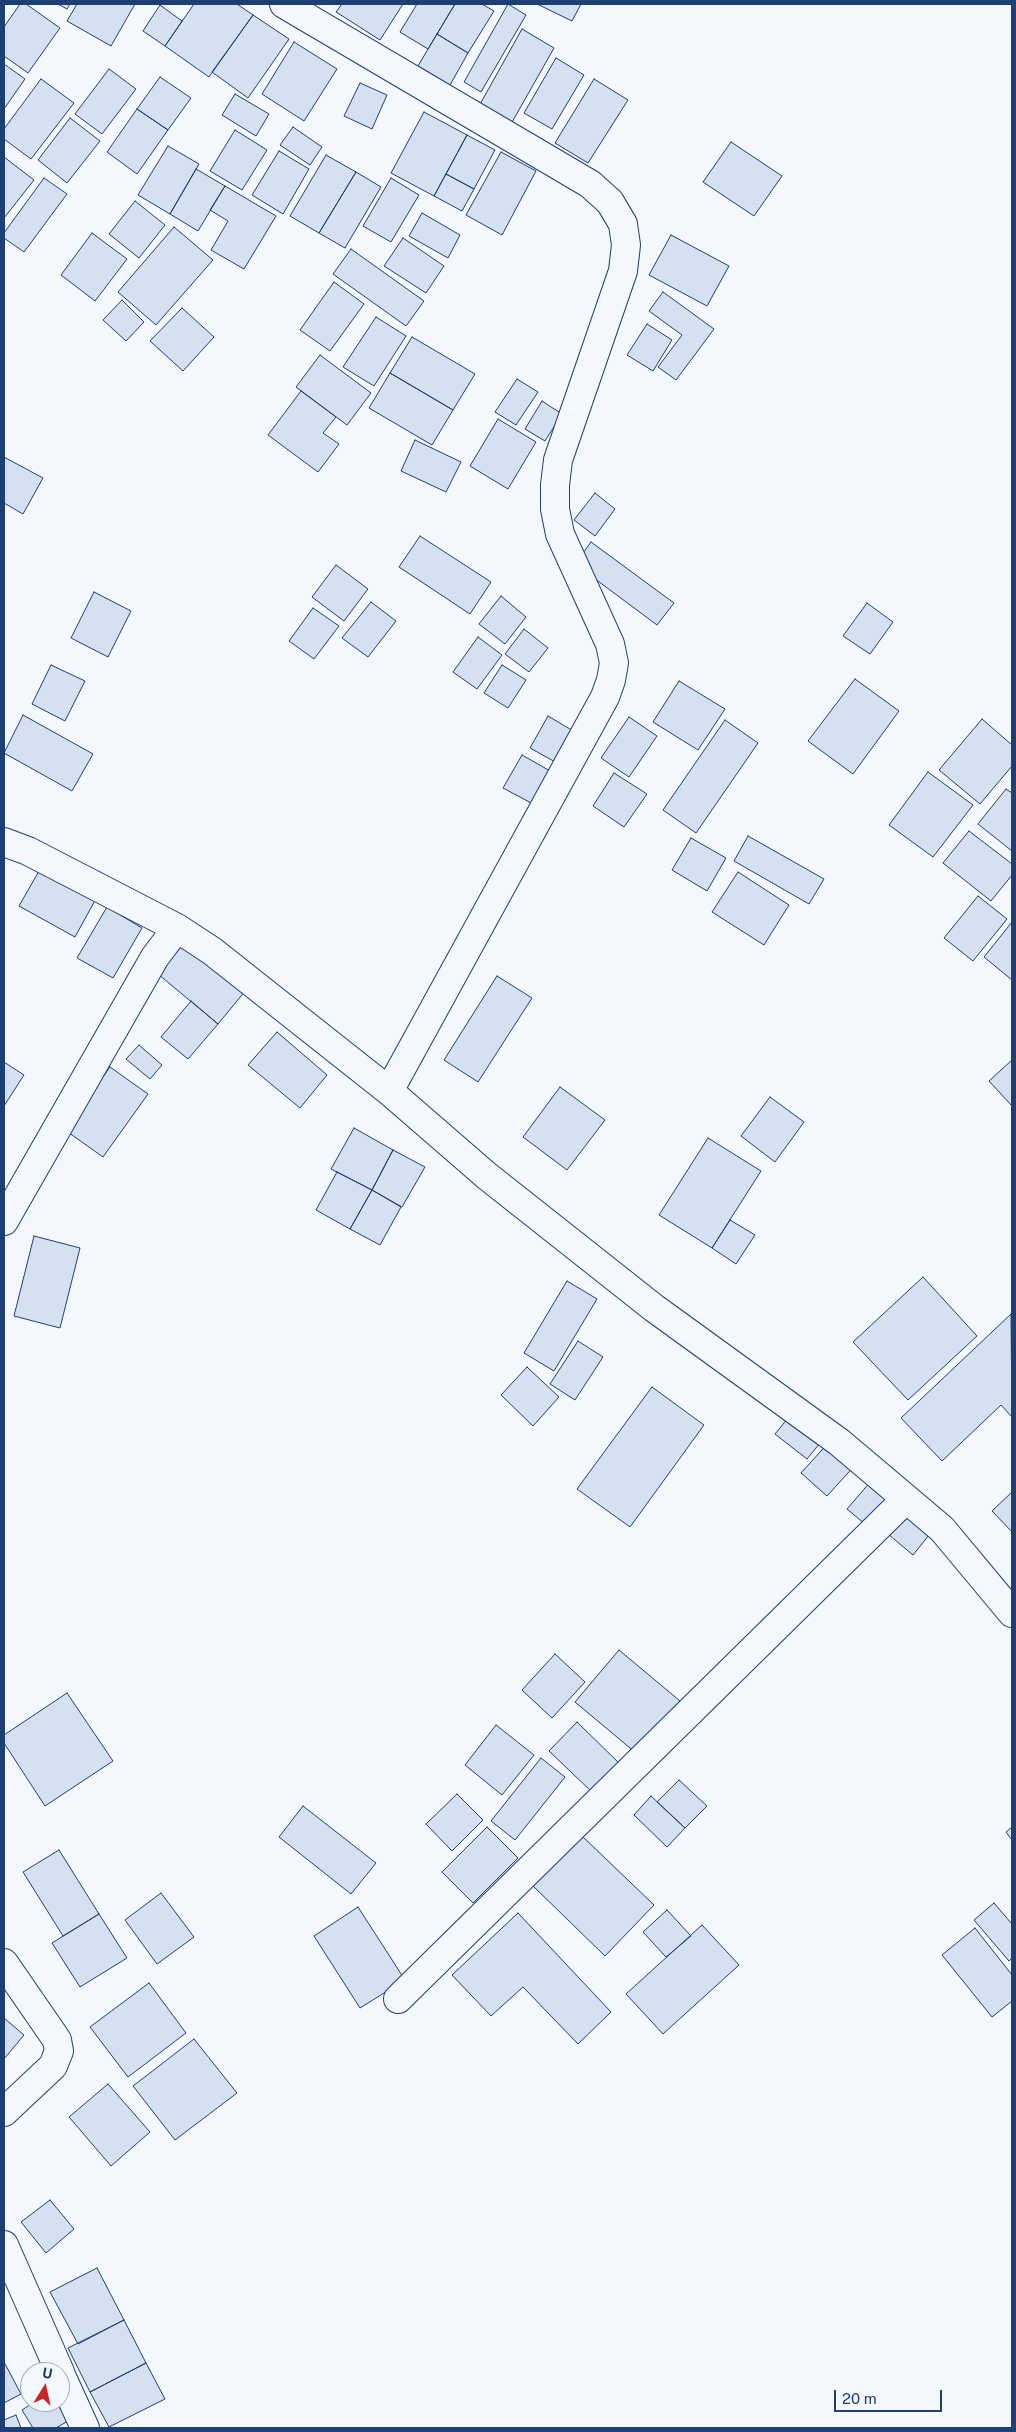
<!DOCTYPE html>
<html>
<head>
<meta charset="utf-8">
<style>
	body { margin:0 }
	#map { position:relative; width:1016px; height:2432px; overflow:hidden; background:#f4f7fb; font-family:"Public Sans",sans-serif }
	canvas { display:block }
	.frame { position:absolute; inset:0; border:5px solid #1d3f73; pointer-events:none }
	.north { position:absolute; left:20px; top:2362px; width:50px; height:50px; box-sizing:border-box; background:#f4f7fb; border:1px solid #9eadc5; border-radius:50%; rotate:10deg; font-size:14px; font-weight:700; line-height:20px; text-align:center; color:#1d3f73 }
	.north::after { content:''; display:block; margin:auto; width:18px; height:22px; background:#c62828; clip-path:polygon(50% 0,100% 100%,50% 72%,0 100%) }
	.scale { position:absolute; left:834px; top:2390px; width:108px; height:22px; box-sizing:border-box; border:2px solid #1d3f73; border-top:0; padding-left:6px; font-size:15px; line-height:18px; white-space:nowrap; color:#1d3f73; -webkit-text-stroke:4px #f4f7fb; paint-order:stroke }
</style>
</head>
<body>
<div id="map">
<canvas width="1016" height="2432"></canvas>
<div class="frame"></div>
<div class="north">U</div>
<div class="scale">20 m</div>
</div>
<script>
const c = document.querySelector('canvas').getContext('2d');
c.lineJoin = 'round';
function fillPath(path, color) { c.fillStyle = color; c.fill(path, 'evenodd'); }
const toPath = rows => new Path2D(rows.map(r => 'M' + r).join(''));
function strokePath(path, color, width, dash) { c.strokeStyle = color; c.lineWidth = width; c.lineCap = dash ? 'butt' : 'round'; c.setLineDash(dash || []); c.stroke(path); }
const building = toPath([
	[20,4,26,4,60,28,28,73,4,56,4,27,20,4],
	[58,4,70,4,67,9,58,4],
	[77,4,135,4,111,46,67,21,77,4],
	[194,4,237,4,253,15,209,77,165,46,194,4],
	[342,4,403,4,380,40,336,12,342,4],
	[417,4,455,4,428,49,400,32,417,4],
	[455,4,482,4,494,11,468,53,437,34,455,4],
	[508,4,526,15,481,92,464,82,508,4],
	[537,4,581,4,572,21,537,4],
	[160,5,182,21,165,46,143,31,160,5],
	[253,15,289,39,248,98,212,72,253,15],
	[522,29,554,48,511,124,479,106,522,29],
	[437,34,468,53,450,85,418,66,437,34],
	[294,42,337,69,304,121,262,94,294,42],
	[556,58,584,75,552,129,524,113,556,58],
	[4,64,25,79,4,109,4,64],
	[109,69,136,89,102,134,75,114,109,69],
	[160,77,191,98,168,130,137,109,160,77],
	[41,79,74,103,31,159,4,139,4,129,41,79],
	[594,79,628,100,588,163,555,143,594,79],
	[360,83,387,95,372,129,344,116,360,83],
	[235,94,269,114,256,136,222,115,235,94],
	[137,109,168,130,137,174,107,152,137,109],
	[424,112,467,135,434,196,391,173,424,112],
	[70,118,100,141,67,183,38,160,70,118],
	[293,127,322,147,310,165,280,145,293,127],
	[235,130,267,150,242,190,210,171,235,130],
	[467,135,495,150,474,189,446,174,467,135],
	[731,142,782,176,754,216,703,182,731,142],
	[168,146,199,164,170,214,138,195,168,146],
	[279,151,309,169,283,214,252,195,279,151],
	[501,152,536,171,502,235,466,215,501,152],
	[326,155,356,172,319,233,290,216,326,155],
	[4,157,34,180,4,218,4,157],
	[196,169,225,186,198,231,170,214,196,169],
	[356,172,381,187,345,248,319,233,356,172],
	[446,174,474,189,462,211,434,196,446,174],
	[44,178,67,194,24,252,4,238,4,233,44,178],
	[391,178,419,195,391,242,363,226,391,178],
	[225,186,276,216,244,269,211,250,228,221,210,210,225,186],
	[135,201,165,225,139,258,109,234,135,201],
	[422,213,460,235,448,258,409,236,422,213],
	[174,227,213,260,156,325,118,292,174,227],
	[92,233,127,259,95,301,61,275,92,233],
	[671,235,729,266,707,306,649,275,671,235],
	[403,238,444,266,426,293,384,266,403,238],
	[351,249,424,301,406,326,333,274,351,249],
	[334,282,364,304,330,351,300,330,334,282],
	[663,292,714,329,676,380,658,367,682,335,649,311,663,292],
	[122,300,144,322,126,341,103,320,122,300],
	[182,308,214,337,183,371,150,341,182,308],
	[376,317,406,336,374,386,343,367,376,317],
	[647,324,672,340,653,371,627,355,647,324],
	[412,337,475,374,453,410,390,373,412,337],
	[320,355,371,393,347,425,296,387,320,355],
	[390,373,453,410,432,445,369,408,390,373],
	[517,379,538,392,516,425,495,412,517,379],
	[301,391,336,417,323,433,339,444,318,472,268,435,301,391],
	[542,401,562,414,545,441,525,429,542,401],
	[498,419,536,442,508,489,470,466,498,419],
	[415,440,461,462,446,492,401,471,415,440],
	[4,457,43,478,23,514,4,503,4,457],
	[595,493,615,509,595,536,574,520,595,493],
	[420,536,491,582,470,614,399,567,420,536],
	[591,542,674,603,657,625,575,564,591,542],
	[336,565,368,589,344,621,312,597,336,565],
	[94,592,131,611,108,657,71,638,94,592],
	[501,596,526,617,505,644,479,624,501,596],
	[371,602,396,621,368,657,342,638,371,602],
	[867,603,893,622,870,654,843,636,867,603],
	[313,608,339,626,314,659,289,641,313,608],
	[524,629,548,648,529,672,505,654,524,629],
	[478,637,502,655,477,689,453,672,478,637],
	[51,665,85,681,65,721,32,704,51,665],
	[502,665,526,680,508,708,484,693,502,665],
	[855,679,899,711,853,774,808,741,855,679],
	[679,681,725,709,698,750,653,722,679,681],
	[23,715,93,754,72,791,4,753,23,715],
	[548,716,575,732,557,763,530,748,548,716],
	[629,717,657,736,629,777,601,758,629,717],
	[982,719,1012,745,1012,766,980,804,939,770,982,719],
	[725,720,758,743,696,833,663,810,725,720],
	[522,755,552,772,533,804,503,788,522,755],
	[928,772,973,805,933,857,889,825,928,772],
	[614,773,647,794,624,827,593,806,614,773],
	[1006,789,1012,793,1012,851,978,824,1006,789],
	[969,831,1012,864,1012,875,991,901,943,863,969,831],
	[748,836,824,879,809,904,734,861,748,836],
	[691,838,726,858,707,891,672,870,691,838],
	[43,864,98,895,75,937,19,906,43,864],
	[738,872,789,905,764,945,712,912,738,872],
	[978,896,1007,919,973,961,944,938,978,896],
	[107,907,142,928,113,978,77,958,107,907],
	[1012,922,1012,980,984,957,1012,922],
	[186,941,246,990,218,1024,158,974,186,941],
	[497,976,532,998,478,1082,444,1060,497,976],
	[191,1001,218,1024,188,1059,161,1037,191,1001],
	[277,1032,327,1075,300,1108,248,1065,277,1032],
	[139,1045,162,1065,150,1079,126,1059,139,1045],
	[1012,1060,1012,1106,989,1081,1012,1060],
	[4,1062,24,1075,4,1106,4,1062],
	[110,1067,148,1094,103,1157,65,1130,110,1067],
	[560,1087,605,1120,567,1170,523,1137,560,1087],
	[770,1097,804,1122,775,1162,741,1136,770,1097],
	[354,1128,393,1150,372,1190,331,1169,354,1128],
	[708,1138,761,1171,712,1248,659,1215,708,1138],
	[393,1150,425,1167,402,1207,372,1190,393,1150],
	[337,1172,372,1190,350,1229,316,1210,337,1172],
	[372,1190,401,1207,380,1245,350,1229,372,1190],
	[730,1220,755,1235,736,1264,712,1248,730,1220],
	[34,1236,80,1248,60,1328,14,1316,34,1236],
	[923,1277,977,1336,908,1400,853,1342,923,1277],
	[567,1281,597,1299,554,1371,524,1353,567,1281],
	[1011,1314,1012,1417,1001,1405,942,1461,901,1418,1011,1314],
	[578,1341,603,1357,575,1400,550,1384,578,1341],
	[527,1367,559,1397,533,1426,501,1395,527,1367],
	[652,1387,704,1425,630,1527,577,1489,652,1387],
	[793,1412,825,1437,807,1459,775,1434,793,1412],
	[832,1439,858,1462,827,1496,801,1473,832,1439],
	[872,1480,890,1495,865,1524,847,1509,872,1480],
	[1012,1492,1012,1532,992,1511,1012,1492],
	[908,1509,933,1530,913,1555,888,1534,908,1509],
	[619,1650,680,1701,636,1753,575,1702,619,1650],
	[555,1654,585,1682,552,1718,522,1690,555,1654],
	[67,1693,113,1761,45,1806,4,1743,4,1735,67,1693],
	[577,1722,622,1766,594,1794,549,1751,577,1722],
	[496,1725,534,1755,502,1795,465,1765,496,1725],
	[541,1758,565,1777,515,1840,491,1821,541,1758],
	[679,1780,707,1806,685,1828,657,1802,679,1780],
	[457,1794,483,1820,452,1851,426,1824,457,1794],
	[651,1796,685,1828,667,1847,634,1815,651,1796],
	[303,1806,376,1863,351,1894,279,1837,303,1806],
	[487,1827,518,1858,473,1903,442,1872,487,1827],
	[1012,1827,1012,1840,1006,1832,1012,1827],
	[581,1835,654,1905,605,1956,532,1885,581,1835],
	[59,1850,99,1914,63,1936,23,1872,59,1850],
	[161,1893,194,1937,157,1964,125,1920,161,1893],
	[994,1903,1012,1924,1012,1958,1009,1961,974,1920,994,1903],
	[358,1907,405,1980,360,2008,314,1936,358,1907],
	[667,1910,691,1936,666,1957,643,1932,667,1910],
	[518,1913,611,2012,578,2044,523,1987,491,2016,452,1975,518,1913],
	[99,1914,127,1958,80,1987,52,1943,99,1914],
	[702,1925,739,1965,663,2034,626,1994,702,1925],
	[975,1928,1012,1975,1012,2001,992,2017,942,1955,975,1928],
	[149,1983,186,2033,128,2077,90,2027,149,1983],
	[4,2018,24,2035,4,2059,4,2018],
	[194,2039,237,2093,175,2140,133,2086,194,2039],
	[108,2084,150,2132,111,2166,69,2117,108,2084],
	[50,2200,74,2229,46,2253,21,2222,50,2200],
	[97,2268,124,2320,78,2344,50,2292,97,2268],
	[124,2320,146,2363,90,2392,68,2348,124,2320],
	[4,2362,21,2394,4,2403,4,2362],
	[146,2363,165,2399,109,2427,90,2392,146,2363],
	[34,2402,56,2402,68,2421,56,2428,33,2428,22,2410,34,2402],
	[16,2415,21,2428,4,2428,4,2420,16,2415]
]);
fillPath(building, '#d5e0f0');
strokePath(building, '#1d3f73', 1);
const minor = toPath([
	[284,4,590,184,610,202,623,224,626,245,623,271,558,460,555,485,555,509,560,534,610,644,614,663,611,680,605,697,389,1091],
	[4,842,28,851,177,928,212,951,389,1091,487,1176,654,1308,839,1442,942,1529,1012,1613],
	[4,1221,155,957,177,928],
	[4,1963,57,2040,59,2051,53,2066,4,2112],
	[398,1999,906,1499],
	[4,2245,60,2372],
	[60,2373,85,2428]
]);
strokePath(minor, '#1d3f73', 30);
strokePath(minor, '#f4f7fb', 28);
</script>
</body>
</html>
